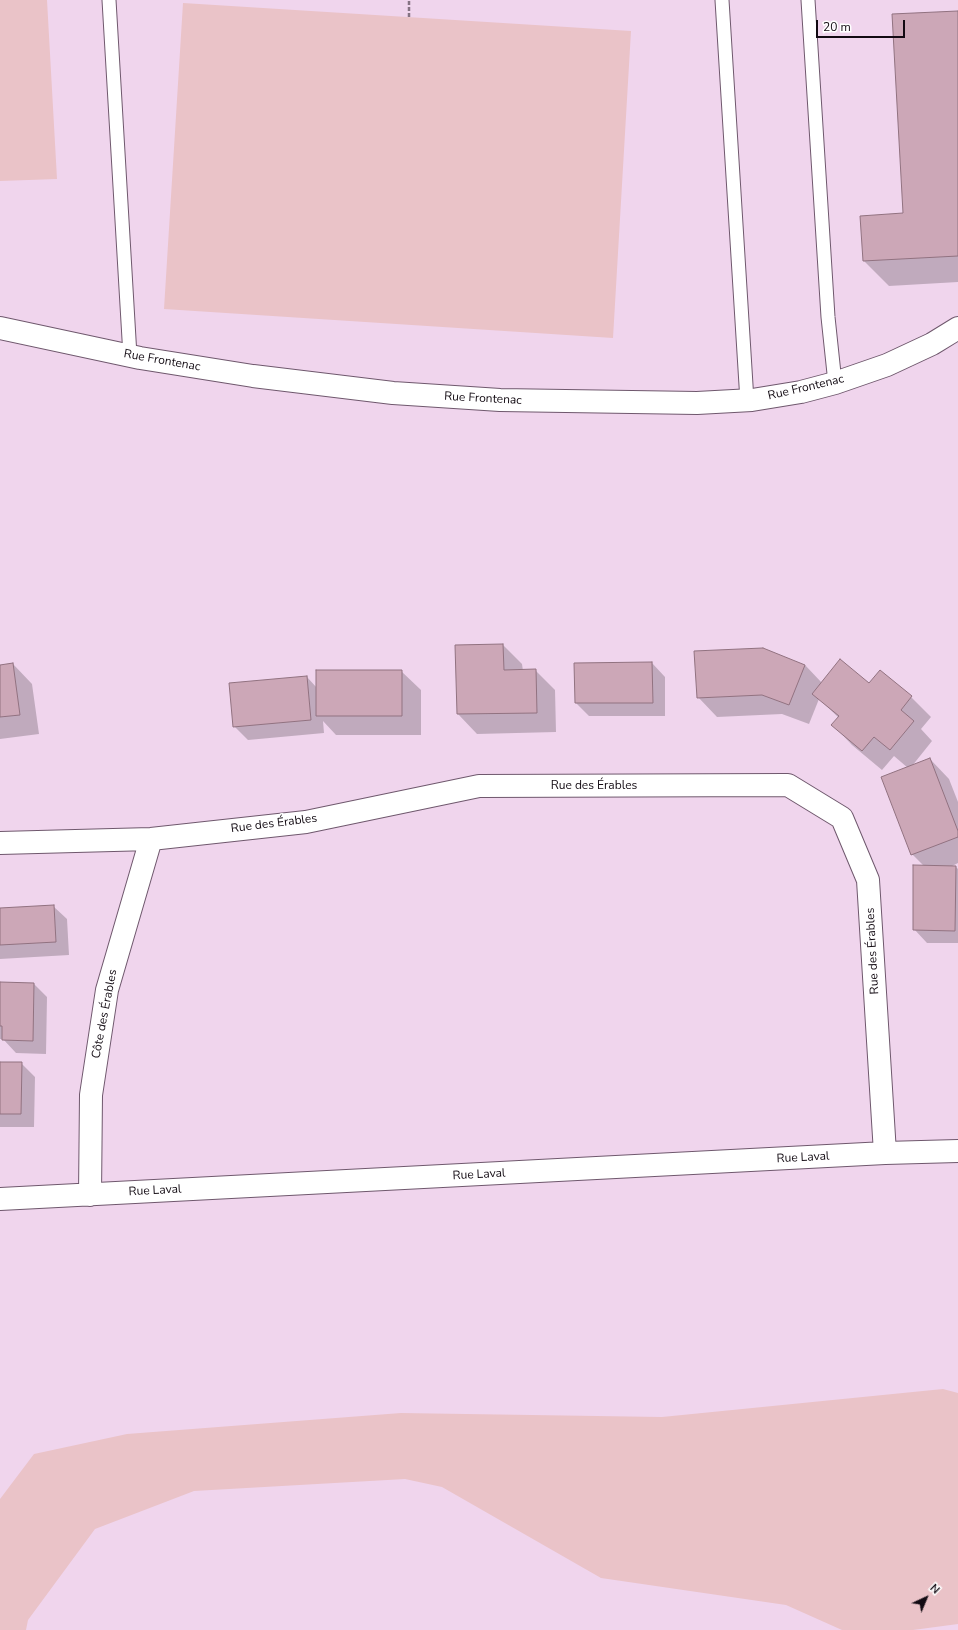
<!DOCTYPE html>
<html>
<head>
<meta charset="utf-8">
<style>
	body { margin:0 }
	#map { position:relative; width:958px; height:1630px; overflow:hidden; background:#f0d5ed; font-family:"Nunito Sans",sans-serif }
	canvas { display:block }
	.north { position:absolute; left:906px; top:1578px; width:40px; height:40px; -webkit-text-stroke:3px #fff; paint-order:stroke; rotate:44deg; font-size:11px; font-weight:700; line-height:16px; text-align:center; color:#120a12 }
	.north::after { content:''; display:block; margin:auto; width:14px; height:18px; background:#120a12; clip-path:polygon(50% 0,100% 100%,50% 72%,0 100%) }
	.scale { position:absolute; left:816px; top:20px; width:89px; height:18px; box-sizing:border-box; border:2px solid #120a12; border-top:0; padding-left:5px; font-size:12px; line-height:14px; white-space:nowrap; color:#120a12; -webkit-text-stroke:3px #fff; paint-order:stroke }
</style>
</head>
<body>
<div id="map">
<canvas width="958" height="1630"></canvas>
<div class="north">N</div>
<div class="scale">20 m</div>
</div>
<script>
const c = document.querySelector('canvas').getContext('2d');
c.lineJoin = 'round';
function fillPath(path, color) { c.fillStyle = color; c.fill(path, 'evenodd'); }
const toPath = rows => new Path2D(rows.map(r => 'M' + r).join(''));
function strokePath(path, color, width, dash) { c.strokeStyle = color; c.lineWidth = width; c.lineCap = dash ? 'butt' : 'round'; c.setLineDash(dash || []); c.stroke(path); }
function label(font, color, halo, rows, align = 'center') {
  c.font = font + ' "Nunito Sans",sans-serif'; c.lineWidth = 3; c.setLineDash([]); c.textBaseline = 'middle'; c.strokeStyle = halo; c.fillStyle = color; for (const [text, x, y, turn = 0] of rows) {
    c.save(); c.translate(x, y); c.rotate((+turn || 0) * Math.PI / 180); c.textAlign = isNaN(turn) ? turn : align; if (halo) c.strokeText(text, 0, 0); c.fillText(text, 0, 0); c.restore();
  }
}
fillPath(toPath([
	[0,0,47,0,57,179,0,181],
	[183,3,631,31,613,338,164,309],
	[943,1389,958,1393,958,1624,913,1630,842,1630,786,1605,601,1578,442,1487,405,1479,194,1491,95,1529,28,1620,26,1630,0,1630,0,1499,34,1454,127,1434,401,1413,662,1417]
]), '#eac3c8');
fillPath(toPath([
	[958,12,958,282,889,286,864,261,904,214],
	[503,645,522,664,523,671,535,670,555,690,556,732,477,734,458,714,456,646],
	[652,663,665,677,665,716,589,716,576,703],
	[13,664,32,684,39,734,0,739,0,666],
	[805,665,822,683,869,685,880,672,911,697,931,717,921,729,932,741,912,766,930,759,949,779,958,802,958,863,950,867,956,867,958,869,958,943,927,943,914,929,924,866,912,854,908,768,894,756,882,770,852,745,833,725,839,718,819,699,809,724,782,714,717,717,698,697],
	[401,671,421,690,421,735,336,735,323,721,324,733,248,740,234,726,307,677,317,688],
	[53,906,67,919,69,955,0,959,0,909],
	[0,983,34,984,47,997,46,1054,16,1053,3,1039,0,1039],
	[0,1063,21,1063,35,1077,34,1127,0,1127]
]), '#0003');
const building = toPath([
	[958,11,958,256,863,261,860,216,903,213,892,14,958,11],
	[503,644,504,670,536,669,537,713,457,714,455,645,503,644],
	[763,648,805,665,789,705,762,695,697,698,694,651,763,648],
	[840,659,869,683,880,670,912,696,901,710,914,721,890,750,874,737,862,751,831,725,839,716,812,694,840,659],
	[652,662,653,703,575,703,574,663,652,662],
	[13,663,20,715,0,717,0,665,13,663],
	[316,670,402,670,402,716,316,716,316,670],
	[307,676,311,720,233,727,229,683,307,676],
	[930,758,958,831,958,837,911,855,881,777,930,758],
	[913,865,956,866,955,931,913,930,913,865],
	[54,905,56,942,0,945,0,908,54,905],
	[0,982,34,983,33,1041,2,1040,2,1026,0,1026,0,982],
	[0,1062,22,1062,21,1114,0,1114,0,1062]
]);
fillPath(building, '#cca7b7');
strokePath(building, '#917280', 1);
const lane = toPath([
	[109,0,130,356],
	[722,0,747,401],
	[808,0,828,317,835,383]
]);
const street = toPath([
	[0,843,151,839,306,822,479,786,788,785,842,818,868,880,885,1153],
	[90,1195,91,1095,107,990,151,839],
	[0,1199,885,1153,958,1151]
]);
const secondary = toPath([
	[0,328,140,358,253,376,393,393,500,400,697,403,752,400,801,392,835,383,887,365,932,344,958,328]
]);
strokePath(lane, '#6f586d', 15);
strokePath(street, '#6f586d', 24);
strokePath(secondary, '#6f586d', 24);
strokePath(toPath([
	[409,17,409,0]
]), '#857383', 2.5, [4, 2]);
strokePath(lane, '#fff', 13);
strokePath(street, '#fff', 22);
strokePath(secondary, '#fff', 22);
label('12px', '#120a12', '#fff', [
	["Rue Frontenac",162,361,10],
	["Rue Frontenac",806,388,-13],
	["Rue Frontenac",483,399,3],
	["Rue des Érables",594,786],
	["Rue des Érables",274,824,-7],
	["Rue des Érables",873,951,-93],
	["Côte des Érables",105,1014,-79],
	["Rue Laval",803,1158,-3],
	["Rue Laval",479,1175,-3],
	["Rue Laval",155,1191,-3]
]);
</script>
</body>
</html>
